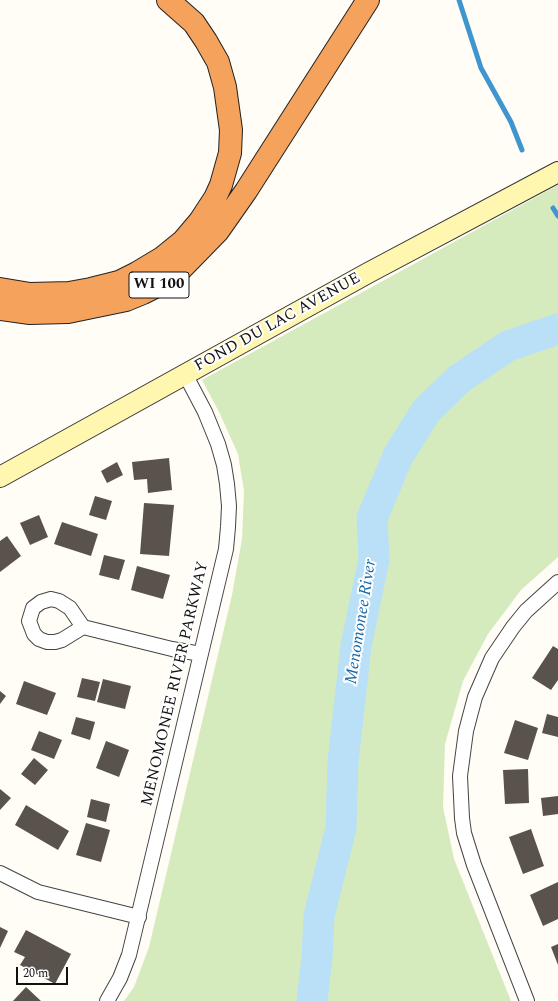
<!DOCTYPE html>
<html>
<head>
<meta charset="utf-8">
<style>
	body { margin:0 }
	#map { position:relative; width:558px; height:1001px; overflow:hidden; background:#fffdf5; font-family:Spectral,serif }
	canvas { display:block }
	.scale { position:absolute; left:16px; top:967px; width:52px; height:18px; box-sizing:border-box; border:2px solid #111; border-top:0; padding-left:5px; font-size:12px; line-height:14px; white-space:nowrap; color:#111; -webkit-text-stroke:3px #fff; paint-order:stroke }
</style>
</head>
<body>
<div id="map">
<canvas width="558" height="1001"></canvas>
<div class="scale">20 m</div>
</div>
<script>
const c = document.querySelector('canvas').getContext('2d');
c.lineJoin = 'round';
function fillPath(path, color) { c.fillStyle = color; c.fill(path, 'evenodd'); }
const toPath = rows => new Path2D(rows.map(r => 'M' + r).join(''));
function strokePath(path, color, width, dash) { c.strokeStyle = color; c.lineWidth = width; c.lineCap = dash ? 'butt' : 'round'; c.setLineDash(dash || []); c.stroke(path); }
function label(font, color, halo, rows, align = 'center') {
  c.font = font + ' Spectral,serif'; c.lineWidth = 4; c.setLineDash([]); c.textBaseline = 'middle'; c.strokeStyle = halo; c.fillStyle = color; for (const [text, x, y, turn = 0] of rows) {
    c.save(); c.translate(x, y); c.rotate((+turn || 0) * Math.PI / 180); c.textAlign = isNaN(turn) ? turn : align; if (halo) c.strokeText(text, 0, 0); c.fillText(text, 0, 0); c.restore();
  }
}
fillPath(toPath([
	[558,185,558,557,521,590,488,634,463,681,445,744,443,807,454,859,511,1001,124,1001,134,987,149,947,232,595,242,539,244,491,238,454,220,414,202,380]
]), '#d5ebbd');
strokePath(toPath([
	[459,0,481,68,511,122,522,150],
	[553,208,558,216]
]), '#3f96cf', 5);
strokePath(toPath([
	[312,1001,317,958,319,916,341,828,343,762,356,646,374,559,372,518,398,456,426,411,459,379,508,346,558,329]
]), '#b9e0f7', 31);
fillPath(toPath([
	[169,458,172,490,148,493,147,479,134,480,132,462],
	[117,462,123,475,107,483,101,471],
	[95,496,112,501,106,520,89,515],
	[144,503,174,505,169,556,140,554],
	[39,515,48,537,30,545,20,523],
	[62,522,98,534,91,556,54,544],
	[7,536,21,556,0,572,0,541],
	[104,555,125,560,119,580,99,575],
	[137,566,170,575,163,599,131,590],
	[553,646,558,649,558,680,551,690,532,678],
	[82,678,100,682,95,701,77,697],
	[103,679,131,686,125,709,97,702],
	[24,681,56,693,47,715,16,704],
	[0,691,6,696,0,704],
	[547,714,558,717,558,737,542,733],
	[76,717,95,722,90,740,71,734],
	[515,720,538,728,528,760,504,753],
	[39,731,62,740,54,759,31,750],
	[106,741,129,750,119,777,96,768],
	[34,758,48,770,35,785,21,774],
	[528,769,529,803,505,804,503,770],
	[0,789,11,798,0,810],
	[558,796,558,814,543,816,541,798],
	[91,799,110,804,106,822,87,817],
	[26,805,69,831,58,850,15,825],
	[86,823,110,830,101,862,76,855],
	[531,829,544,866,523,874,509,837],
	[558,882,558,919,543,926,530,895],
	[0,927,8,931,0,948],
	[26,930,71,954,55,984,20,965,25,957,14,952],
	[558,944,558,965,551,947],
	[26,987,41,1001,13,1001]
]), '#5a524d');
const street = toPath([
	[51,599,59,601,70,608,83,627,62,640,55,642,47,642,39,639,34,634,29,621,33,608,41,602,51,599],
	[83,627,172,649,201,654],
	[0,873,38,892,139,917],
	[107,1001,120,978,129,955,226,549,228,527,229,506,227,484,224,465,218,444,205,412,185,374],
	[527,1001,474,865,464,833,462,818,460,776,466,731,475,697,492,658,513,627,526,611,558,582]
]);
const secondary = toPath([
	[0,477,368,273,558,172]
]);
const highway = toPath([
	[0,289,30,294,69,293,91,289,119,282,137,273,162,258,183,241,200,221,215,198,221,185,230,153,231,130,225,87,218,62,206,41,194,23,168,0],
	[0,309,30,313,68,312,126,300,143,293,165,282,177,273,218,231,246,191,368,0]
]);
strokePath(street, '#444', 16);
strokePath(secondary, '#333', 22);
strokePath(highway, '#222', 24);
strokePath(street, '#fff', 14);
strokePath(secondary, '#fff6b0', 20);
strokePath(highway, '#f5a25d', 22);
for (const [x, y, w] of [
	[159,285,60]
]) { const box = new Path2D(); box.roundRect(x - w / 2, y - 13, w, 26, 3); c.fillStyle = '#fff'; c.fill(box); strokePath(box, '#111', 1); }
label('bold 15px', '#111', null, [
	["WI 100",159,285]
]);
label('16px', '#111', '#fff', [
	["FOND DU LAC AVENUE",278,323,-29],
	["MENOMONEE RIVER PARKWAY",176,684,-77]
]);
label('italic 17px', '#1768a6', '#fff', [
	["Menomonee River",362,622,-81]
]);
</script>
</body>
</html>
